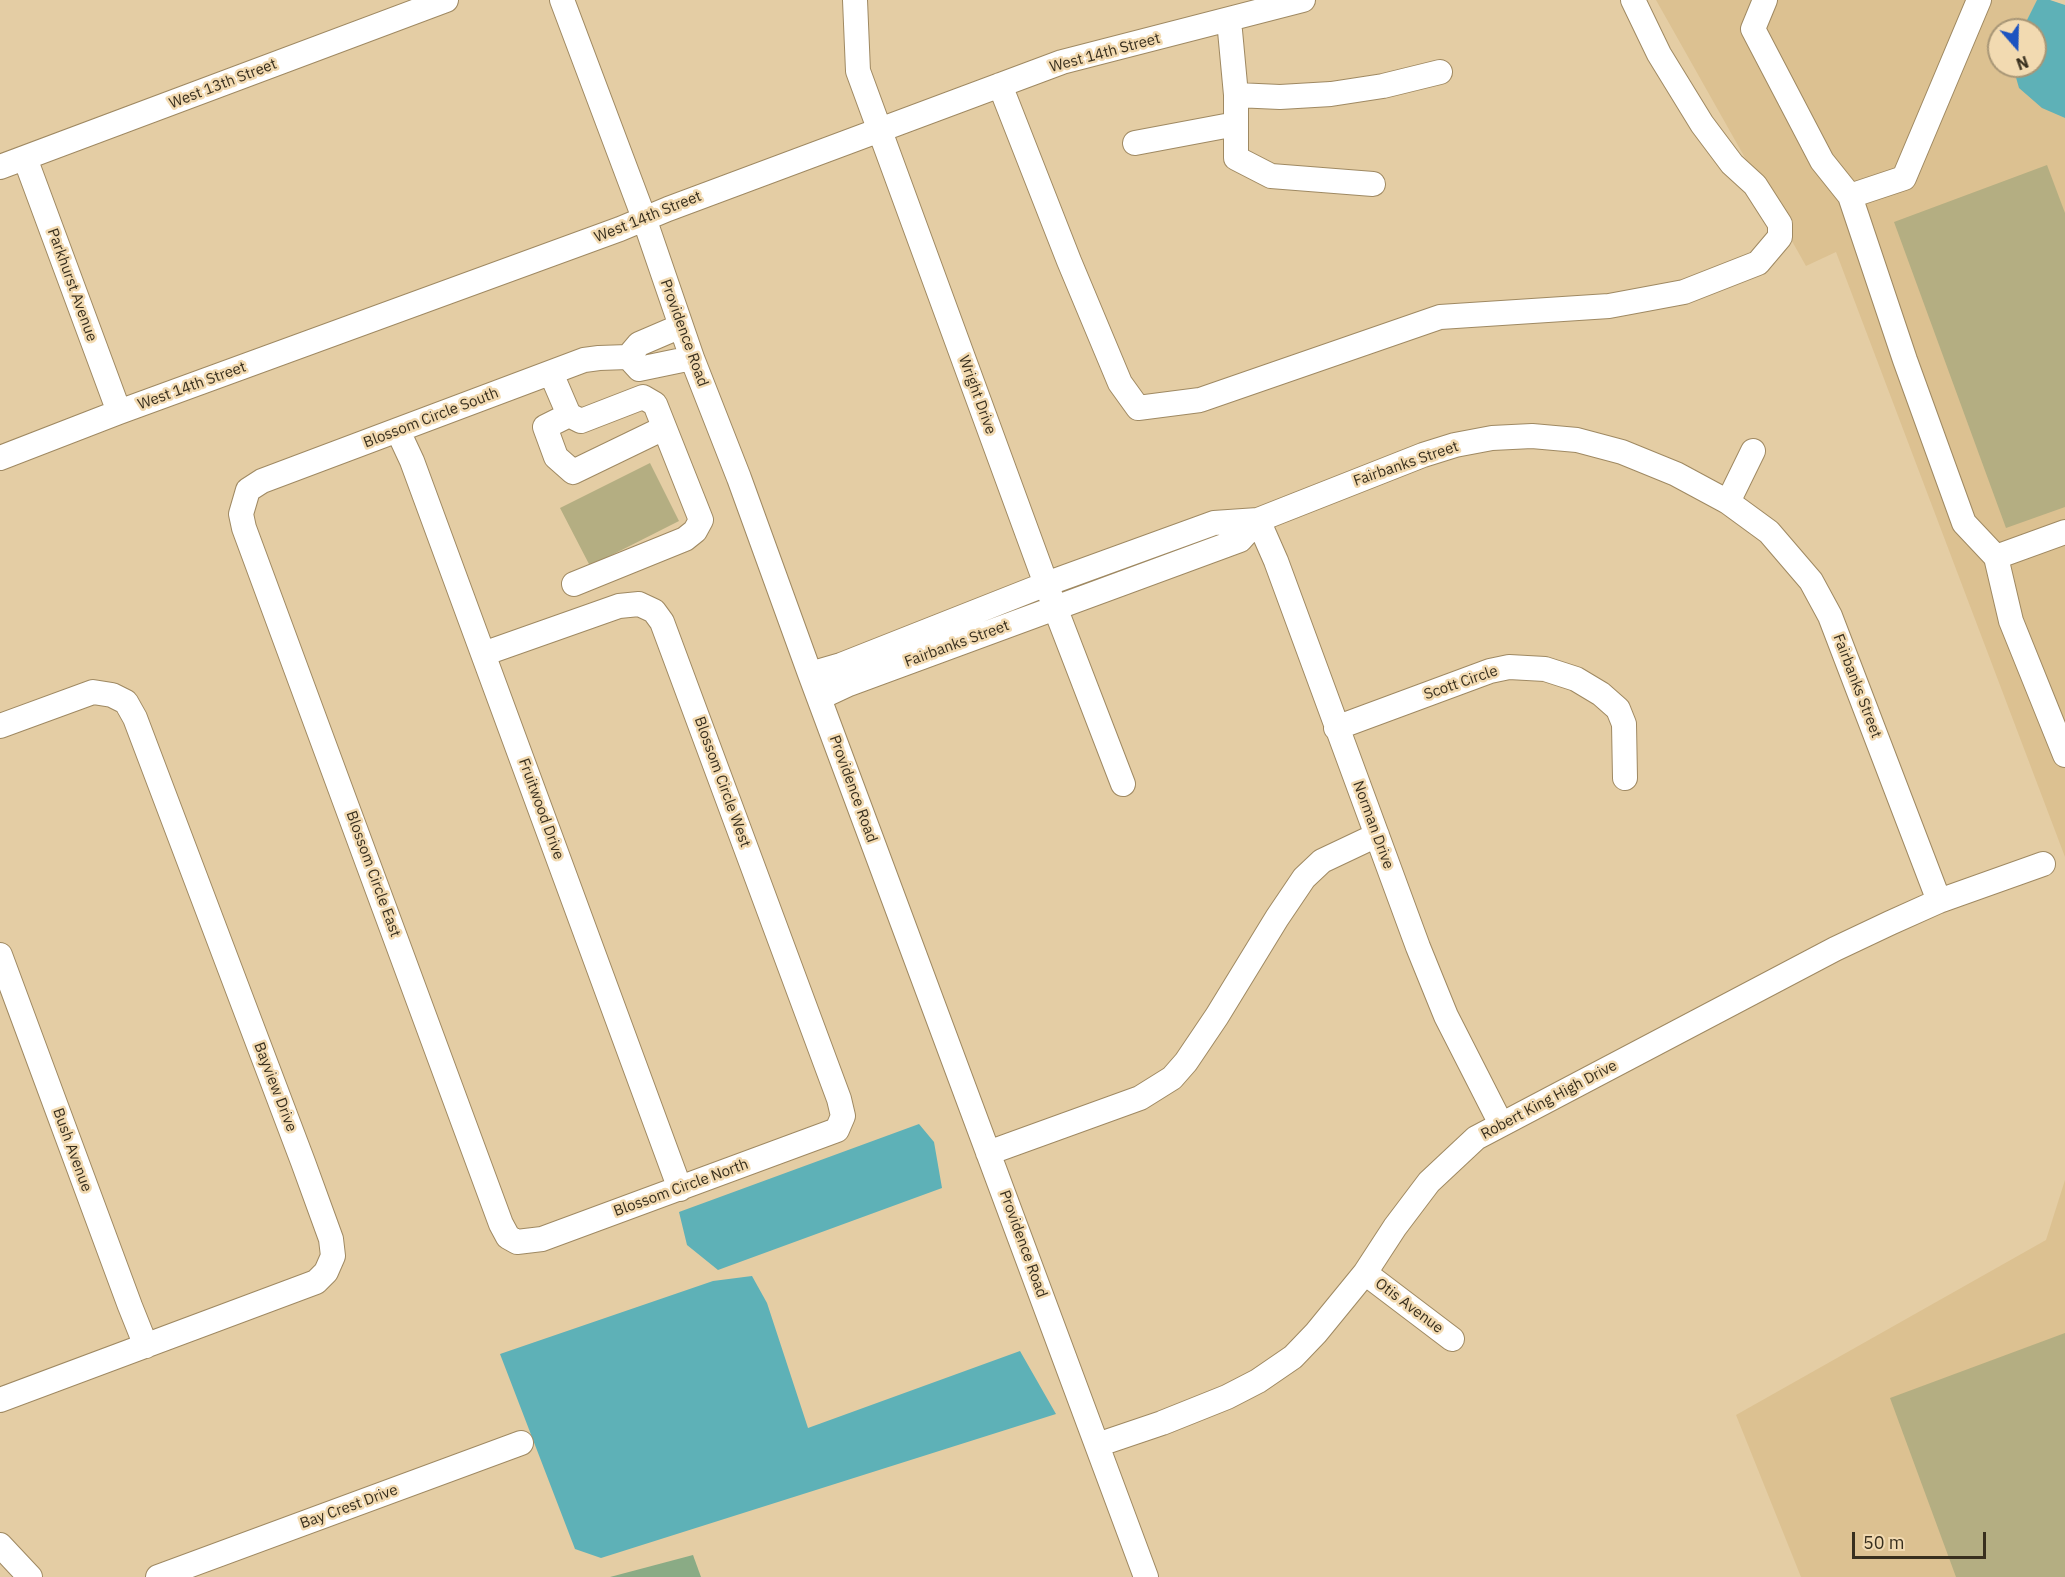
<!DOCTYPE html>
<html>
<head>
<meta charset="utf-8">
<style>
	body { margin:0 }
	#map { position:relative; width:2065px; height:1577px; overflow:hidden; background:#e4cda4; font-family:"IBM Plex Sans",sans-serif }
	canvas { display:block }
	.north { position:absolute; left:1987px; top:18px; width:60px; height:60px; box-sizing:border-box; background:#f2dab1; border:2px solid #a89676; border-radius:50%; rotate:160deg; font-size:16px; font-weight:700; line-height:24px; text-align:center; color:#382f1e }
	.north::after { content:''; display:block; margin:auto; width:21px; height:27px; background:#1c53c0; clip-path:polygon(50% 0,100% 100%,50% 72%,0 100%) }
	.scale { position:absolute; left:1852px; top:1532px; width:134px; height:27px; box-sizing:border-box; border:3px solid #382f1e; border-top:0; padding-left:8px; font-size:18px; line-height:21px; white-space:nowrap; color:#382f1e; -webkit-text-stroke:4px #f2dab1; paint-order:stroke }
</style>
</head>
<body>
<div id="map">
<canvas width="2065" height="1577"></canvas>
<div class="north">N</div>
<div class="scale">50 m</div>
</div>
<script>
const c = document.querySelector('canvas').getContext('2d');
c.lineJoin = 'round';
function fillPath(path, color) { c.fillStyle = color; c.fill(path, 'evenodd'); }
const toPath = rows => new Path2D(rows.map(r => 'M' + r).join(''));
function strokePath(path, color, width, dash) { c.strokeStyle = color; c.lineWidth = width; c.lineCap = dash ? 'butt' : 'round'; c.setLineDash(dash || []); c.stroke(path); }
function label(font, color, halo, rows, align = 'center') {
  c.font = font + ' "IBM Plex Sans",sans-serif'; c.lineWidth = 5; c.setLineDash([]); c.textBaseline = 'middle'; c.strokeStyle = halo; c.fillStyle = color; for (const [text, x, y, turn = 0] of rows) {
    c.save(); c.translate(x, y); c.rotate((+turn || 0) * Math.PI / 180); c.textAlign = isNaN(turn) ? turn : align; if (halo) c.strokeText(text, 0, 0); c.fillText(text, 0, 0); c.restore();
  }
}
fillPath(toPath([
	[1656,0,2037,0,2022,30,1999,30,1999,66,2015,66,2015,74,2042,107,2065,118,2065,857,1836,252,1806,266],
	[2065,1180,2065,1577,1801,1577,1736,1415,2046,1240]
]), '#dcc191');
fillPath(toPath([
	[693,1555,701,1577,610,1577]
]), '#8aab85');
fillPath(toPath([
	[2037,0,2050,0,2065,5,2065,118,2042,108,2019,88,2015,74,2015,66,2035,66,2035,30,2022,30],
	[919,1124,934,1142,942,1188,718,1270,687,1245,679,1212],
	[752,1276,767,1303,808,1428,1020,1351,1056,1414,601,1558,575,1549,500,1354,713,1281]
]), '#5eb1b7');
fillPath(toPath([
	[2047,165,2065,213,2065,507,2006,528,1894,222],
	[650,463,679,521,590,566,560,508],
	[2065,1333,2065,1577,1956,1577,1890,1398]
]), '#b4ae82');
const minor = toPath([
	[562,0,644,218,692,358,739,478,810,674,1146,1577],
	[855,0,858,71,1046,584,1123,784],
	[1765,0,1753,29,1822,161,1850,196,1905,360,1964,523,1996,557,2065,532],
	[1229,20,1236,95,1236,158,1271,176,1373,184],
	[1000,85,1069,261,1120,383,1138,408,1200,400,1440,317,1609,306,1684,292,1758,263,1780,237,1780,224,1755,185,1732,164,1702,124,1659,54,1633,0],
	[1236,95,1280,97,1331,94,1383,86,1440,72],
	[1135,143,1236,124],
	[25,158,119,412],
	[0,167,446,0],
	[1850,196,1904,178,1979,0],
	[628,357,639,369,692,358],
	[551,373,569,415,581,421,643,397,655,404,701,520,695,531,685,539,574,584],
	[569,415,545,427,556,457,573,472,664,428],
	[398,431,412,461,680,1189],
	[0,458,119,412,620,229,668,209,1062,62,1303,0],
	[1728,502,1753,451],
	[1258,520,1276,561,1418,947,1446,1016,1501,1124],
	[1996,557,2011,621,2065,755],
	[483,654,619,606,639,604,654,611,662,622,839,1099,843,1116,837,1130,542,1239,517,1242,508,1237,501,1224,244,528,241,514,248,490,262,481,584,360,599,358,628,357,639,344,681,326],
	[810,674,841,665,1046,584,1214,523,1258,520,1423,455,1455,445,1492,438,1532,436,1577,440,1622,452,1676,474,1728,502,1769,532,1811,581,1830,616,1939,901],
	[819,698,849,684,1240,540,1258,520],
	[0,726,93,692,112,695,126,702,135,718,303,1162,331,1239,333,1256,326,1272,316,1282,0,1400],
	[1336,728,1490,671,1509,667,1545,669,1576,679,1601,694,1618,709,1624,724,1625,778],
	[0,955,130,1306,146,1346],
	[988,1153,1140,1098,1172,1078,1186,1062,1217,1016,1277,918,1304,878,1322,861,1377,835],
	[1365,1273,1452,1339],
	[1097,1445,1162,1423,1227,1397,1258,1381,1293,1357,1316,1333,1365,1273,1395,1227,1429,1182,1476,1138,1835,949,1890,923,1939,901,2043,864],
	[0,1545,30,1577],
	[158,1577,521,1443]
]);
strokePath(minor, '#9f8962', 26);
strokePath(minor, '#fff', 24);
label('15px', '#382f1e', '#f2dab1', [
	["West 14th Street",1105,53,-15],
	["West 13th Street",223,84,-21],
	["West 14th Street",648,217,-22],
	["Parkhurst Avenue",72,285,70],
	["Providence Road",684,333,70],
	["West 14th Street",192,386,-20],
	["Wright Drive",977,395,70],
	["Blossom Circle South",431,418,-21],
	["Fairbanks Street",1406,464,-19],
	["Fairbanks Street",957,644,-20],
	["Scott Circle",1461,683,-19],
	["Fairbanks Street",1857,686,69],
	["Blossom Circle West",722,782,70],
	["Providence Road",853,789,70],
	["Fruitwood Drive",541,809,70],
	["Norman Drive",1373,825,70],
	["Blossom Circle East",373,874,70],
	["Bayview Drive",275,1087,69],
	["Robert King High Drive",1549,1100,-28],
	["Bush Avenue",72,1150,70],
	["Blossom Circle North",681,1188,-20],
	["Providence Road",1023,1244,70],
	["Otis Avenue",1409,1306,37],
	["Bay Crest Drive",349,1507,-20]
]);
</script>
</body>
</html>
